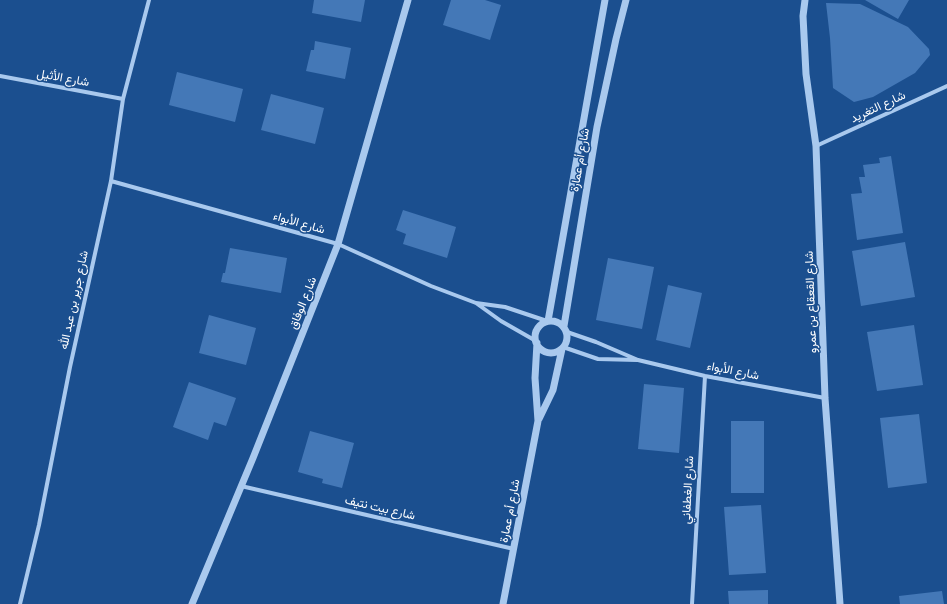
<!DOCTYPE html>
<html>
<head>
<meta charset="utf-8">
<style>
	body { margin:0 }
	canvas { display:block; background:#1b4f8f }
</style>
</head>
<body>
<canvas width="947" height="604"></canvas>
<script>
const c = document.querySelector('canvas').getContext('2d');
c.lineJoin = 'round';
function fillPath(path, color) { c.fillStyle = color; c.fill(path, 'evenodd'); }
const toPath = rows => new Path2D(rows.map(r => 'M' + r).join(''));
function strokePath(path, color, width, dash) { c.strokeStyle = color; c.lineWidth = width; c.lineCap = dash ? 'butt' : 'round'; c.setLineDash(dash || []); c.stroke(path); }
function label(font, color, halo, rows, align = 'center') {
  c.font = font + ' Cabin,Vazirmatn,sans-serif'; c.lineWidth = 3; c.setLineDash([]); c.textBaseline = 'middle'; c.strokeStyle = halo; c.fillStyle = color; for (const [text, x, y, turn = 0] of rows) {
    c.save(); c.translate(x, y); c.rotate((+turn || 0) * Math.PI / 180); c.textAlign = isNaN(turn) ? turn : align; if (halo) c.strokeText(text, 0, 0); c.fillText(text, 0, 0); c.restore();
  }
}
fillPath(toPath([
	[314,0,365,0,361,22,312,13],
	[451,0,485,0,501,5,490,40,443,25],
	[865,0,909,0,898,19],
	[826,3,860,4,908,27,929,49,930,55,915,73,873,97,854,102,833,88,830,38],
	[315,41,351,48,345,79,306,71,311,50,314,50],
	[177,72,243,89,235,122,169,105],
	[271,94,324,108,315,144,261,130],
	[891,156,903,233,857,240,851,194,862,193,859,177,865,177,863,165,880,163,879,158],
	[403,210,456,227,447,258,403,244,406,234,396,230],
	[905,242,915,297,861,306,852,251],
	[230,248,287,258,281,293,221,282,223,273,225,273],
	[608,258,654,267,642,329,596,320],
	[668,285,702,293,690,348,656,340],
	[209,315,256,328,246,365,199,353],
	[914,325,923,385,877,391,867,332],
	[189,382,236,398,226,426,214,422,208,440,173,427],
	[644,384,684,388,679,453,638,449],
	[919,414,927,483,888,488,880,418],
	[731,421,764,421,764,493,731,493],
	[310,431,354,443,342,488,322,483,323,479,298,472],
	[761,505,766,573,729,575,724,507],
	[768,590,768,604,729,604,728,591],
	[942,591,944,604,900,604,899,596]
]), '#4478b7');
strokePath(toPath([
	[0,76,123,99],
	[816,146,947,86],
	[111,181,338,244,431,286,476,303,501,321,536,341],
	[476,303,505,307,547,321],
	[567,332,596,342,638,360,705,376,825,398],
	[563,347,598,359,637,360],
	[241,486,514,549],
	[20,604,39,525,70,367,111,181,123,99,149,0],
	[692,604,705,376]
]), '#a9c9ee', 4);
strokePath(toPath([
	[805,0,803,16,806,74,816,146,825,398,840,604],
	[548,321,605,0],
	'535 337a16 16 0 1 1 32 0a16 16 0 1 1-32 0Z',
	[564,326,597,127,616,39,626,0],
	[539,419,553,390,562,349],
	[192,604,253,458,338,244,408,0],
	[503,604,538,421,535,378,537,343]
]), '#a9c9ee', 7);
label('12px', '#fff', '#1b4f8f', [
	["شارع الأثيل",63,78,10],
	["شارع التغريد",878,107,-25],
	["شارع أم عمارة",580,160,-80],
	["شارع الأبواء",299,223,16],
	["شارع جرير بن عبد الله",74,300,-78],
	["شارع القعقاع بن عمرو",811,302,-92],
	["شارع الوفاق",303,303,-68],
	["شارع الأبواء",733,371,11],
	["شارع الغطفاني",688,490,-87],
	["شارع بيت نتيف",380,508,13],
	["شارع أم عمارة",510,511,-79]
]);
</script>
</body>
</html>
